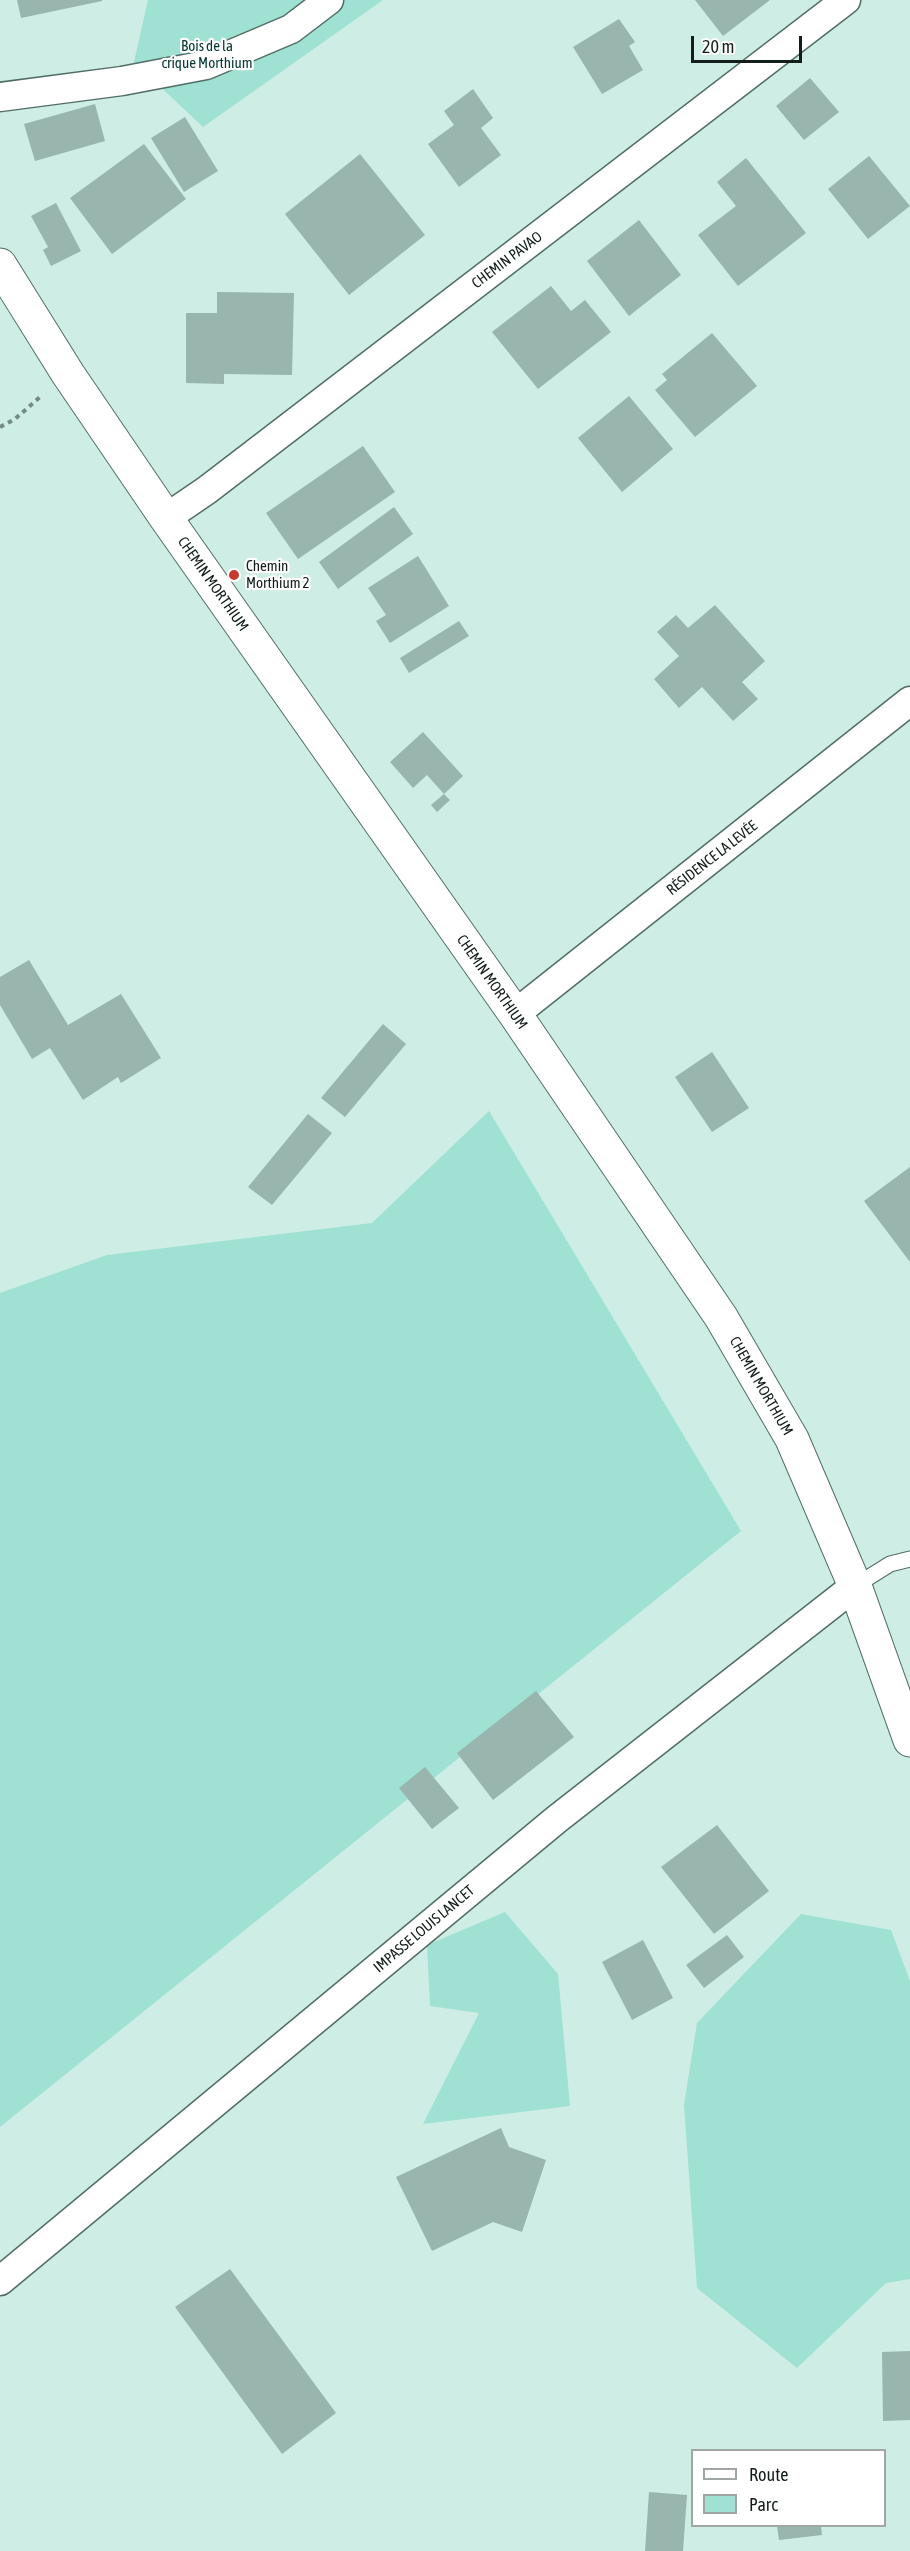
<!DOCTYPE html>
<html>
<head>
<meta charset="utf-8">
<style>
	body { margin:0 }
	#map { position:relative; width:910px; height:2551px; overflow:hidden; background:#ceede5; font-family:"Asap Condensed",sans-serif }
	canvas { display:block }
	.legend { position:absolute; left:691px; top:2449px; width:195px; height:78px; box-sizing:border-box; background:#fff; border:2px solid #a1a5a4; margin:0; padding:8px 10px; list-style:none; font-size:18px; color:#131e1b }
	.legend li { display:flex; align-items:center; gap:12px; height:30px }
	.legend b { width:30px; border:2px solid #a1a5a4 }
	.scale { position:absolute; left:691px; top:36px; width:111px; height:27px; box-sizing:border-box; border:3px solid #131e1b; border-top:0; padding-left:8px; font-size:18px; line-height:21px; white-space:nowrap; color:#131e1b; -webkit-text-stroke:4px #fff; paint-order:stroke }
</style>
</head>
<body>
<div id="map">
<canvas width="910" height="2551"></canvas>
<ul class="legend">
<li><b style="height:8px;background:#fff"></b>Route</li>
<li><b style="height:16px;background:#9fe1d2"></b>Parc</li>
</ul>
<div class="scale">20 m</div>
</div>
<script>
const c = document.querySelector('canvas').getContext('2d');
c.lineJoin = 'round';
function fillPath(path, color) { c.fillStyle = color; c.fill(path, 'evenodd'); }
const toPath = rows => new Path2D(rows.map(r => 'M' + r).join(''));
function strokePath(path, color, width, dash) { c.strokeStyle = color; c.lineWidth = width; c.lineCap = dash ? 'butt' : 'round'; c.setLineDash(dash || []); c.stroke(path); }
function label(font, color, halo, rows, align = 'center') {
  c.font = font + ' "Asap Condensed",sans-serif'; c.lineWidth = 4.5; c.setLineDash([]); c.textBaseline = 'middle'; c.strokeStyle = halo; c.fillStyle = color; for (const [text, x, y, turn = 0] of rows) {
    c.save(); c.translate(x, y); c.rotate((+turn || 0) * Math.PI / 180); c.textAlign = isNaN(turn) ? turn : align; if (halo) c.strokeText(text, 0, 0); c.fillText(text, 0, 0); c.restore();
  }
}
fillPath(toPath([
	[148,0,383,0,203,127,134,62],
	[489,1111,741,1531,0,2127,0,1293,107,1255,372,1223],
	[505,1912,558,1974,570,2106,423,2124,479,2013,430,2006,427,1945],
	[801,1914,891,1930,910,1981,910,2279,886,2283,797,2368,697,2288,684,2105,697,2023]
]), '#9fe1d2');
fillPath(toPath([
	[17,0,102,0,102,1,21,18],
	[695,0,770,0,723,36],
	[619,19,635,42,629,46,643,70,602,94,573,47],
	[810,78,839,112,804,140,776,106],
	[473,89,493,118,481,128,501,155,459,187,428,144,454,125,444,111],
	[95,104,105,141,35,161,24,124],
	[185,117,218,171,184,192,151,138],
	[144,144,186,199,112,254,70,198],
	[360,154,425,235,349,295,285,214],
	[869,156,910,206,868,239,828,189],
	[746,158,806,233,738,286,698,235,736,206,717,182],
	[56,203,81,251,51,266,43,250,48,247,31,216],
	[639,220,681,275,629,316,587,261],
	[551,286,571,311,585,300,611,332,538,389,492,332],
	[217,292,294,293,292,375,224,374,224,384,186,383,186,313,217,313],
	[712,333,757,386,695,437,655,390,667,380,662,374],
	[629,396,673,449,622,492,578,438],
	[363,446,395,492,298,559,266,513],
	[394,507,413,534,338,589,319,562],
	[418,556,449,606,390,643,376,621,386,615,368,588],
	[715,605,765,661,742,682,758,699,733,721,702,687,679,708,654,679,679,656,657,632,676,615,688,628],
	[459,621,469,636,409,673,400,658],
	[423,732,463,776,444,794,427,775,413,788,390,762],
	[444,794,450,800,437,812,431,805],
	[29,960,68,1025,121,994,161,1058,121,1083,118,1077,83,1100,50,1048,32,1059,0,1005,0,977],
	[383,1024,406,1044,345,1117,321,1098],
	[712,1052,749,1108,712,1132,675,1077],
	[308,1114,332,1133,272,1205,248,1187],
	[910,1167,910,1262,864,1201],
	[536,1691,574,1737,493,1800,457,1753],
	[425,1767,459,1808,432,1829,399,1788],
	[717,1825,769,1891,714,1934,661,1867],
	[727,1935,744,1957,704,1988,686,1965],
	[643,1940,673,1998,632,2020,602,1962],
	[501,2128,509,2147,546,2160,522,2232,493,2222,432,2251,396,2177],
	[230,2269,336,2413,282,2454,175,2307],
	[910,2351,910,2420,883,2421,882,2352],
	[649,2492,687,2495,683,2551,645,2551],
	[777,2526,821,2526,822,2535,779,2540]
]), '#98b5ae');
const service = toPath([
	[855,1586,890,1564,910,1559]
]);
const minor = toPath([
	[0,97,122,81,206,65,291,29,329,0],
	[166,518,207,490,846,0],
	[515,1014,910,701],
	[0,2281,557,1819,855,1586]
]);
const tertiary = toPath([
	[0,265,68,374,166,518,515,1014,721,1317,792,1439,855,1586,910,1740]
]);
strokePath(service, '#526d67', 17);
strokePath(minor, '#526d67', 31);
strokePath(tertiary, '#526d67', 35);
strokePath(toPath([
	[0,427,15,419,40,397]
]), '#758a85', 4, [4.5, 4.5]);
strokePath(service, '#fff', 15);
strokePath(minor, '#fff', 28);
strokePath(tertiary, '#fff', 33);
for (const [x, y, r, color] of [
	[234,575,6,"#c6392e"]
]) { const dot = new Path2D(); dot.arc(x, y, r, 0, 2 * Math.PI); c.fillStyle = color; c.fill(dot); strokePath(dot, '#fff', 2); }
label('15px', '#023830', '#fff', [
	["Bois de la",207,46],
	["crique Morthium",207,63]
]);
label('15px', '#131e1b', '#fff', [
	["CHEMIN PAVAO",507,260,-37],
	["CHEMIN MORTHIUM",213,584,55],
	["RÉSIDENCE LA LEVÉE",712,858,-38],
	["CHEMIN MORTHIUM",492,982,55],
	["CHEMIN MORTHIUM",761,1386,60],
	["IMPASSE LOUIS LANCET",424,1929,-40]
]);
label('15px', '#131e1b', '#fff', [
	["Chemin",246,566],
	["Morthium 2",246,583]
], 'left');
</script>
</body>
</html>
